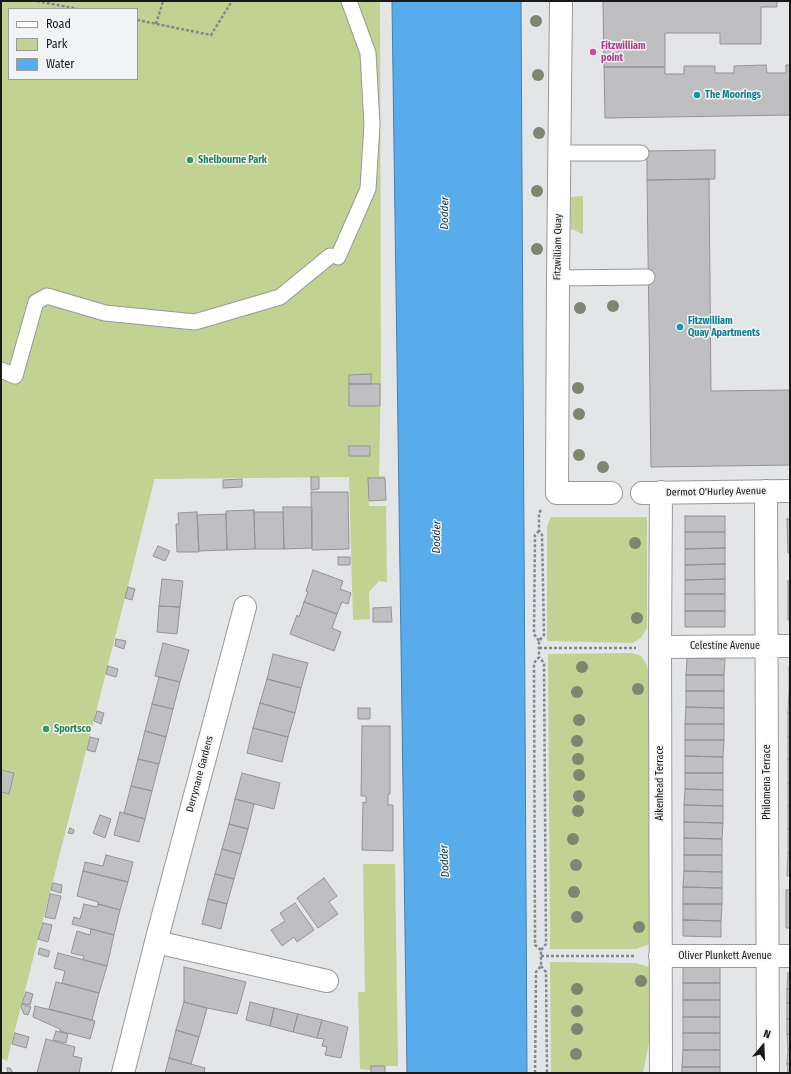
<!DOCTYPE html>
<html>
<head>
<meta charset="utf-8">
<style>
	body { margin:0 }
	#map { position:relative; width:791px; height:1074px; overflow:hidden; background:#e3e5e7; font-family:"Fira Sans Condensed",sans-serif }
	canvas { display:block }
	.frame { position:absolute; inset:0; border:2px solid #19191a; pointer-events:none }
	.legend { position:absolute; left:8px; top:8px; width:130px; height:72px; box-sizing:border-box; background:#f1f3f5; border:1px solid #9b9c9d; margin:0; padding:5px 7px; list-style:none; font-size:12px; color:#19191a }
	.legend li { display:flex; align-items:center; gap:8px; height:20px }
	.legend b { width:20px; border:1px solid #9b9c9d }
	.north { position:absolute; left:743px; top:1026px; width:40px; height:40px; -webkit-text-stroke:3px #f1f3f5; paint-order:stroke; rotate:19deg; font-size:11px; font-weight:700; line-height:16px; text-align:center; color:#19191a }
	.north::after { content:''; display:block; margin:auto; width:14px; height:18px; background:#19191a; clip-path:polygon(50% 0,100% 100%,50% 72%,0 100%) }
</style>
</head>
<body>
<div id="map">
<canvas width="791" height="1074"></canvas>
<div class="frame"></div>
<ul class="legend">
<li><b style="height:5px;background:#fff"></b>Road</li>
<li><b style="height:11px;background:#c1d292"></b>Park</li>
<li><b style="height:11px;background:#58acec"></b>Water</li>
</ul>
<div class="north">N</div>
</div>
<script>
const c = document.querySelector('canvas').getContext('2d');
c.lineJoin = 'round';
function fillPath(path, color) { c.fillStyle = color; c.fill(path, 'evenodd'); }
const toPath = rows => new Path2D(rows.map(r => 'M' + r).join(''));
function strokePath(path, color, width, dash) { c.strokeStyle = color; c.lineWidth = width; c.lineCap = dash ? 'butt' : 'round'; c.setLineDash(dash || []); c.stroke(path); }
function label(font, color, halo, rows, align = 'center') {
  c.font = font + ' "Fira Sans Condensed",sans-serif'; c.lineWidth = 3; c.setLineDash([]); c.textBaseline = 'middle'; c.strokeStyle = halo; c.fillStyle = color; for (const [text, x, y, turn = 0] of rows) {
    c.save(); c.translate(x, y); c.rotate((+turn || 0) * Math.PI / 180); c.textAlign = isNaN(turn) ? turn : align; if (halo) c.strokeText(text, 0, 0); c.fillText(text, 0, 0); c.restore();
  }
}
fillPath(toPath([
	[1,1,380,1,381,374,379,476,385,476,385,478,368,479,369,506,386,506,387,582,379,581,369,592,370,619,353,620,349,477,153,479,154,481,125,598,7,1061,1,1058],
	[9,9,137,9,137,79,9,79],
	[583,196,583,234,571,229,570,197],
	[551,517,647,517,647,628,641,638,632,643,547,641,547,526],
	[632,653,641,656,647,665,649,674,650,944,636,949,550,949,548,654],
	[363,864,395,864,398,1066,371,1066,371,1070,360,1069,358,992,365,992],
	[550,962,636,963,649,967,650,1038,643,1073,551,1073]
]), '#c1d292');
const water = toPath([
	[392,1,521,1,527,1073,407,1073,392,1]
]);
fillPath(water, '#58acec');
strokePath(water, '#4580ad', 1);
const building = toPath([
	[603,1,777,1,777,7,761,7,761,44,720,44,720,33,665,33,665,67,604,67,603,1],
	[766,65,767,73,786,73,786,65,790,65,790,115,605,118,604,67,665,67,665,74,684,74,684,66,715,66,715,73,734,73,734,66,766,65],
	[715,150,715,179,647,180,647,151,715,150],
	[709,179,711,391,790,390,790,465,651,467,647,180,709,179],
	[371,374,371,384,349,384,349,375,371,374],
	[349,384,380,384,380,406,349,406,349,384],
	[349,446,370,446,370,456,349,456,349,446],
	[311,477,319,477,319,489,311,490,311,477],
	[368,478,385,478,386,500,369,501,368,478],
	[242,479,242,487,223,488,223,480,242,479],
	[311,492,348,492,349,549,312,550,311,492],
	[283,507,312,507,312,548,284,549,283,507],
	[254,510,255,549,227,550,226,511,254,510],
	[197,512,199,552,177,552,176,524,179,524,178,513,197,512],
	[254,512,283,512,284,549,255,549,254,512],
	[226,514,227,550,199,551,197,515,226,514],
	[685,516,725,516,725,532,685,532,685,516],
	[787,519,790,519,790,553,788,553,787,519],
	[685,532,725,532,725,548,685,549,685,532],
	[158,546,170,551,165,561,153,556,158,546],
	[725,548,725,564,685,565,685,549,725,548],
	[338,557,350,557,350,565,338,565,338,557],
	[725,564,725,579,685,580,685,565,725,564],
	[313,570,343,581,340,589,351,593,348,604,342,602,337,614,304,602,308,592,306,591,313,570],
	[162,579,183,581,180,607,159,606,162,579],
	[725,579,725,594,685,594,685,580,725,579],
	[788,581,790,581,790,620,788,620,788,581],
	[128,587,135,589,132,600,125,598,128,587],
	[685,594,725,594,725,611,685,611,685,594],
	[304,602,337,614,332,628,341,632,334,651,290,634,297,615,299,617,304,602],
	[159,606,180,607,177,634,157,632,159,606],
	[391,607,392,622,373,622,373,608,391,607],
	[685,611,725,611,725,627,685,627,685,611],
	[116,639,126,641,124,649,115,646,116,639],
	[163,643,189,650,180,682,155,676,163,643],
	[273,654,308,663,301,688,267,679,273,654],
	[687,658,725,659,724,675,686,675,687,658],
	[108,666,118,669,116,677,106,674,108,666],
	[789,667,790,667,790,690,789,690,789,667],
	[686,675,724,675,724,691,686,691,686,675],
	[159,677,180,682,173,709,152,704,159,677],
	[267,679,301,688,295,713,260,703,267,679],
	[789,690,790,690,790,713,788,713,789,690],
	[686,691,724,691,724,708,686,707,686,691],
	[260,703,295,713,288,737,253,728,260,703],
	[152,704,173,709,166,737,145,731,152,704],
	[686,707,724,708,724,724,685,724,686,707],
	[358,708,370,708,370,719,358,719,358,708],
	[97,711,104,713,101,724,94,721,97,711],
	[788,713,790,713,790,737,788,737,788,713],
	[685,724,724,724,724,740,685,740,685,724],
	[362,726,390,726,390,794,388,794,388,805,393,805,393,851,362,850,363,802,366,803,366,796,361,796,362,726],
	[253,728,288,737,282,762,247,753,253,728],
	[145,731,166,737,159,764,138,759,145,731],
	[90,737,99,739,95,752,87,750,90,737],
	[788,737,790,737,790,760,788,759,788,737],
	[685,740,724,740,723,757,685,756,685,740],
	[685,756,723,757,723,773,685,773,685,756],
	[138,759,159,764,152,791,131,786,138,759],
	[788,759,790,760,790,783,788,783,788,759],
	[1,770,14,773,9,794,1,792,1,770],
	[242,773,280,783,274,809,235,799,242,773],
	[685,773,723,773,723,790,685,789,685,773],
	[788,783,790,783,790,806,788,806,788,783],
	[131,786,152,791,145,819,124,813,131,786],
	[685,789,723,790,723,806,684,805,685,789],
	[235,799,254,804,248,829,229,824,235,799],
	[684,805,723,806,723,823,684,822,684,805],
	[788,806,790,806,790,829,788,829,788,806],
	[120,812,145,819,139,842,114,835,120,812],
	[100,815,111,819,105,838,93,833,100,815],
	[684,822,723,823,722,839,684,838,684,822],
	[229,824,248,829,241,854,222,849,229,824],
	[70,828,74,830,73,834,68,833,70,828],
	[788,829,790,829,790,853,788,853,788,829],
	[684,838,722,839,722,855,684,855,684,838],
	[222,849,241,854,234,879,215,874,222,849],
	[788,853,790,853,790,876,787,876,788,853],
	[106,855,133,862,128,882,83,871,85,862,103,866,106,855],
	[684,855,722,855,722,872,684,871,684,855],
	[83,871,128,882,120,910,98,904,98,902,77,896,83,871],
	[684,871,722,872,722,888,683,887,684,871],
	[215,874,234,879,227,904,208,899,215,874],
	[324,878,337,896,329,902,338,914,318,928,297,898,324,878],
	[53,883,62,885,61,893,51,890,53,883],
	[683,887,722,888,722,904,683,904,683,887],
	[786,890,790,890,790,928,786,928,786,890],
	[50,894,61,896,55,919,45,917,50,894],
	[208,899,227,904,221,929,202,924,208,899],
	[295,903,314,930,297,942,294,937,282,946,271,930,285,921,280,913,295,903],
	[84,904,97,907,98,904,120,910,114,935,72,924,74,917,80,919,84,904],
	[683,904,722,904,721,921,683,920,683,904],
	[683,920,721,921,721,937,683,936,683,920],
	[43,923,52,925,48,942,38,939,43,923],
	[91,929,114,935,107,966,83,960,84,956,71,953,77,931,90,935,91,929],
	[40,948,50,951,48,957,38,954,40,948],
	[58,953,107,966,99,993,62,983,65,971,54,968,58,953],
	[683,966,720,966,720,983,683,983,683,966],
	[184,967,246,982,237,1014,207,1008,184,1002,184,967],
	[788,973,790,973,790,989,787,989,788,973],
	[56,982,99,993,92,1020,49,1009,56,982],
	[683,983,720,983,720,1000,683,1000,683,983],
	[787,989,790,989,790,1003,787,1003,787,989],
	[26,992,33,994,30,1005,22,1003,26,992],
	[683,1000,720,1000,720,1017,683,1017,683,1000],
	[184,1002,207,1008,199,1037,176,1030,184,1002],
	[250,1002,274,1008,270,1026,246,1020,250,1002],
	[787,1003,790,1003,790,1019,787,1019,787,1003],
	[22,1004,31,1007,28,1015,24,1014,21,1007,22,1004],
	[35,1006,95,1021,90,1039,60,1031,60,1029,33,1017,35,1006],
	[274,1008,298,1014,293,1032,270,1026,274,1008],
	[298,1014,322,1020,317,1038,293,1032,298,1014],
	[683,1017,720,1017,720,1033,683,1033,683,1017],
	[787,1019,790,1019,790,1034,787,1034,787,1019],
	[322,1020,348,1027,341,1058,325,1055,327,1047,322,1046,324,1039,317,1038,322,1020],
	[176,1030,199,1037,191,1064,169,1058,176,1030],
	[56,1031,68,1034,66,1043,53,1040,56,1031],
	[15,1033,29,1037,26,1048,12,1044,15,1033],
	[683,1033,720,1033,720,1050,683,1050,683,1033],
	[787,1034,790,1034,790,1049,788,1049,787,1034],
	[46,1039,75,1047,73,1056,82,1058,79,1073,37,1073,46,1039],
	[788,1049,790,1049,790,1064,787,1064,788,1049],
	[683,1050,720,1050,720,1067,682,1067,683,1050],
	[169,1058,205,1068,204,1073,165,1073,169,1058],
	[787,1064,790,1064,790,1073,788,1073,787,1064],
	[371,1066,385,1066,385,1073,371,1073,371,1066],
	[682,1067,720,1067,720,1073,682,1073,682,1067],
	[7,1068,10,1068,13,1073,8,1073,7,1068]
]);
fillPath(building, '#bfbec1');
strokePath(building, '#949395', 1);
const lane = toPath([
	[559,153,641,153],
	[338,257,368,189,372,125,368,53,349,1],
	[558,278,647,277],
	[1,370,15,376,36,302,47,296,105,313,195,322,280,297,330,256]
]);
const street = toPath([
	[561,1,558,278,557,493,611,493],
	[766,491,768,1073],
	[642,493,790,491],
	[660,647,790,646],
	[156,942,327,981],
	[660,956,790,956],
	[123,1073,156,942,245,607],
	[661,1073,660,647,661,492]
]);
strokePath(lane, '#97999b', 17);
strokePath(street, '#97999b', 24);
strokePath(toPath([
	[37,1,78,9],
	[137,20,211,35,232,1],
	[156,24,163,1],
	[541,510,539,513,539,531,542,535,544,635,539,641,539,657,534,663,535,945,541,950],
	[539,531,535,535,534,634,539,641],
	[539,648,636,648],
	[541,956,636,956],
	[541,966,546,972,547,1073],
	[535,1073,536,972,541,966,541,950,546,944,544,663,539,657]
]), '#878889', 2.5, [3, 2]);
strokePath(lane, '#fff', 15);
strokePath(street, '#fff', 22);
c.fillStyle = '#7f856f';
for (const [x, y] of [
	[536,21],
	[538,75],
	[539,133],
	[537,191],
	[537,249],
	[613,306],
	[580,308],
	[578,388],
	[579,414],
	[579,455],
	[603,467],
	[635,543],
	[637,618],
	[582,667],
	[638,689],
	[577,692],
	[579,720],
	[577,741],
	[578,759],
	[579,775],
	[579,796],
	[578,811],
	[573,839],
	[576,865],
	[574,892],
	[577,917],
	[639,927],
	[641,981],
	[577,989],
	[577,1011],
	[577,1029],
	[576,1054]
]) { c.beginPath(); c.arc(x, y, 6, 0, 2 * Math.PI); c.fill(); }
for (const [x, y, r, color] of [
	[593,52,4,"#d1479c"],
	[697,95,4,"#0f9aa8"],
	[190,160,4,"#2e9e5b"],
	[680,327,4,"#0f9aa8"],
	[46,729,4,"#2e9e5b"]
]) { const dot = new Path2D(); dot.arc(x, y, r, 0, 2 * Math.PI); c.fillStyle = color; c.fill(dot); strokePath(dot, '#f1f3f5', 1.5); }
label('bold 10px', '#b23c85', '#f1f3f5', [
	["Fitzwilliam",601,46],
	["point",601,58]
], 'left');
label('bold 10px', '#0d838f', '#f1f3f5', [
	["The Moorings",705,95],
	["Fitzwilliam",688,321],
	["Quay Apartments",688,333]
], 'left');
label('bold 10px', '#27864d', '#f1f3f5', [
	["Shelbourne Park",198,160],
	["Sportsco",54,729]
], 'left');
label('10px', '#19191a', '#f1f3f5', [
	["Fitzwilliam Quay",558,247,-89],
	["Dermot O'Hurley Avenue",716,492,-1],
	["Celestine Avenue",725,646],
	["Derrynane Gardens",200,774,-75],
	["Philomena Terrace",767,782,-90],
	["Aikenhead Terrace",660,783,-90],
	["Oliver Plunkett Avenue",725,956]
]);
label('italic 11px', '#0c304a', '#f1f3f5', [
	["Dodder",445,213,-89],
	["Dodder",437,537,-89],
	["Dodder",445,861,-93]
]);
</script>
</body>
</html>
